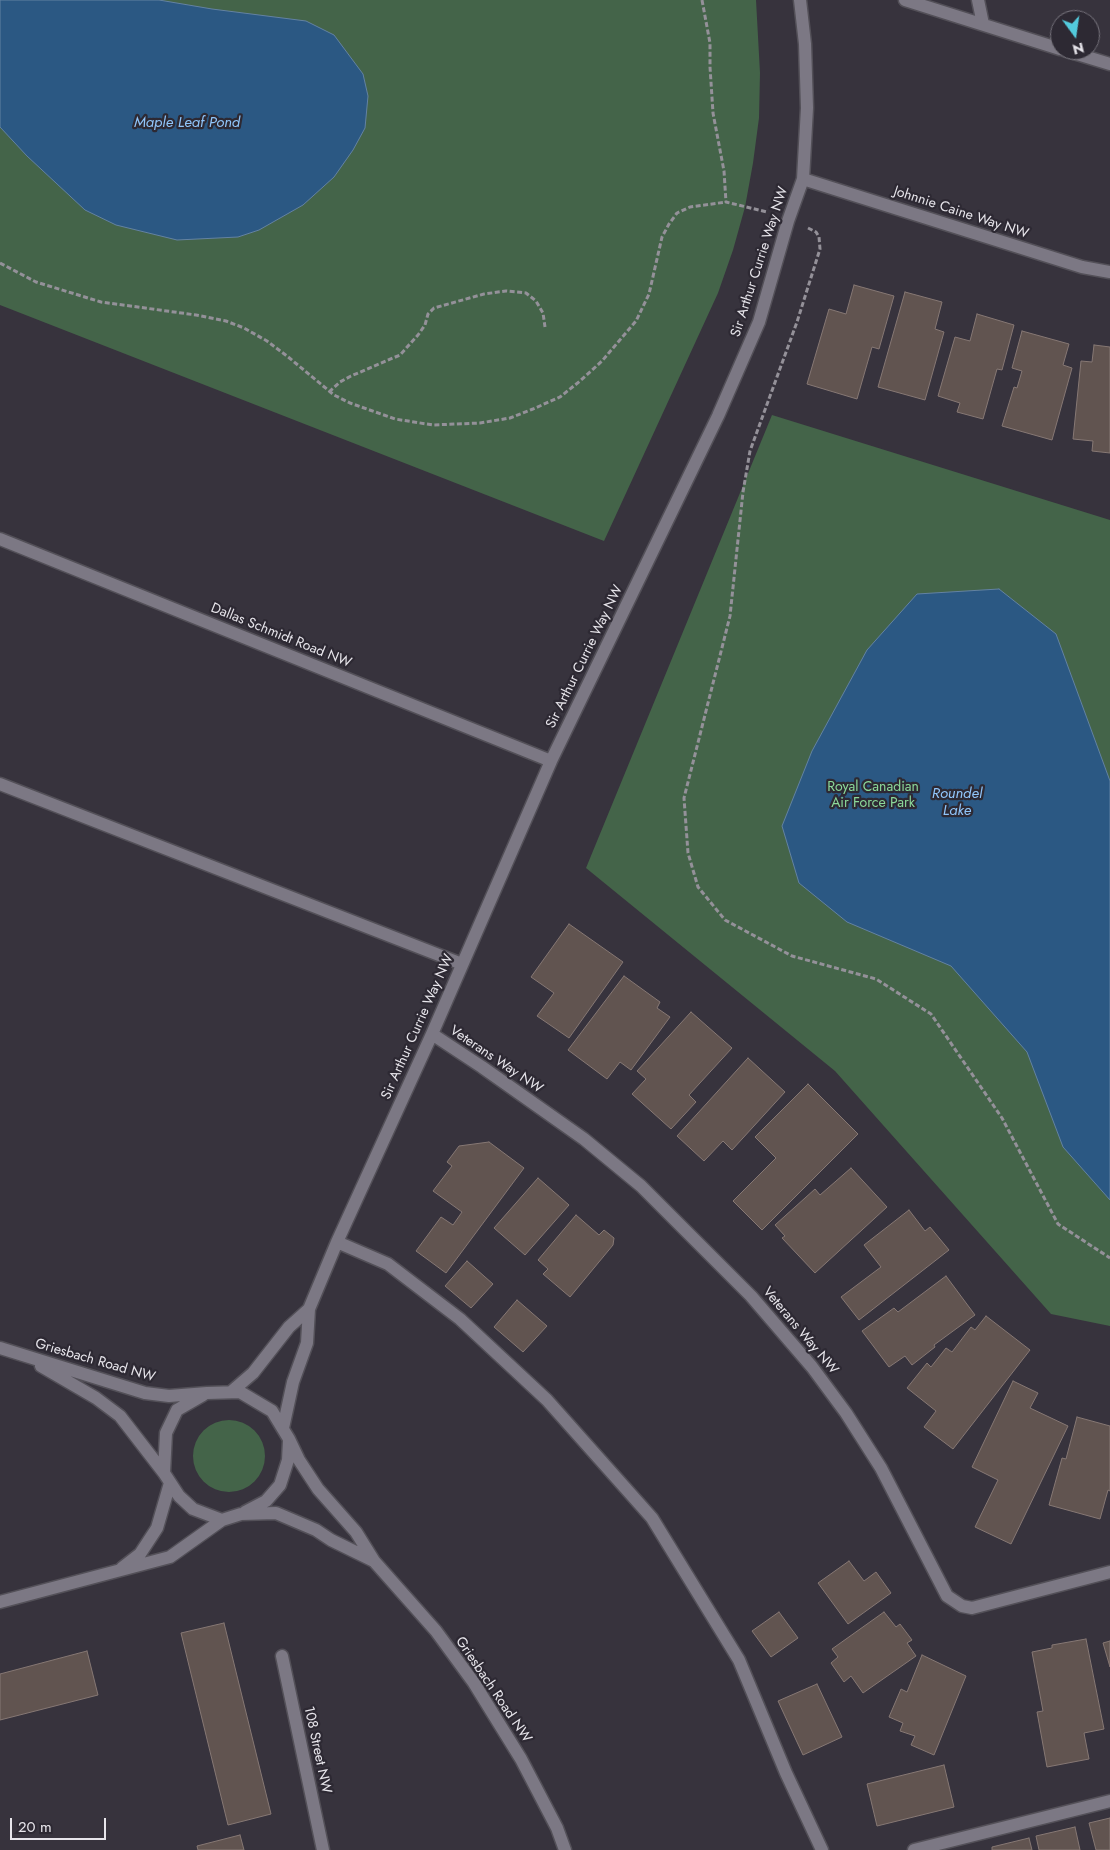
<!DOCTYPE html>
<html>
<head>
<meta charset="utf-8">
<style>
	body { margin:0 }
	#map { position:relative; width:1110px; height:1850px; overflow:hidden; background:#37333d; font-family:Jost,sans-serif }
	canvas { display:block }
	.north { position:absolute; left:1050px; top:10px; width:50px; height:50px; box-sizing:border-box; background:#2d2933; border:1px solid #77747d; border-radius:50%; rotate:166deg; font-size:14px; font-weight:700; line-height:20px; text-align:center; color:#e7e5eb }
	.north::after { content:''; display:block; margin:auto; width:18px; height:22px; background:#53cadc; clip-path:polygon(50% 0,100% 100%,50% 72%,0 100%) }
	.scale { position:absolute; left:10px; top:1818px; width:96px; height:22px; box-sizing:border-box; border:2px solid #e7e5eb; border-top:0; padding-left:6px; font-size:15px; line-height:18px; white-space:nowrap; color:#e7e5eb; -webkit-text-stroke:4px #2d2933; paint-order:stroke }
</style>
</head>
<body>
<div id="map">
<canvas width="1110" height="1850"></canvas>
<div class="north">N</div>
<div class="scale">20 m</div>
</div>
<script>
const c = document.querySelector('canvas').getContext('2d');
c.lineJoin = 'round';
function fillPath(path, color) { c.fillStyle = color; c.fill(path, 'evenodd'); }
const toPath = rows => new Path2D(rows.map(r => 'M' + r).join(''));
function strokePath(path, color, width, dash) { c.strokeStyle = color; c.lineWidth = width; c.lineCap = dash ? 'butt' : 'round'; c.setLineDash(dash || []); c.stroke(path); }
function label(font, color, halo, rows, align = 'center') {
  c.font = font + ' Jost,sans-serif'; c.lineWidth = 4.5; c.setLineDash([]); c.textBaseline = 'middle'; c.strokeStyle = halo; c.fillStyle = color; for (const [text, x, y, turn = 0] of rows) {
    c.save(); c.translate(x, y); c.rotate((+turn || 0) * Math.PI / 180); c.textAlign = isNaN(turn) ? turn : align; if (halo) c.strokeText(text, 0, 0); c.fillText(text, 0, 0); c.restore();
  }
}
fillPath(toPath([
	[0,0,756,0,760,73,759,118,753,163,745,207,733,250,718,293,604,541,0,305],
	[772,415,1110,520,1110,1326,1051,1314,835,1071,586,868],
	'193 1456a36 36 0 1 1 72 0a36 36 0 1 1-72 0Z'
]), '#446449');
const water = toPath([
	[0,0,159,0,212,9,306,21,334,35,363,74,368,96,365,128,353,150,334,177,303,205,259,230,238,237,177,240,116,225,85,210,27,156,0,127,0,0],
	[999,589,1056,634,1110,781,1110,1200,1063,1147,1027,1052,951,966,847,922,799,883,782,826,812,751,867,650,917,594,999,589]
]);
fillPath(water, '#2b5883');
strokePath(water, '#6382a2', 1);
const building = toPath([
	[854,285,894,296,879,349,872,347,857,399,807,384,829,309,846,314,854,285],
	[905,292,942,302,935,329,944,332,925,400,878,387,905,292],
	[977,314,1014,325,1002,370,997,369,983,419,957,412,960,403,938,396,955,337,970,341,977,314],
	[1022,331,1069,344,1063,365,1072,368,1052,440,1002,426,1014,387,1017,388,1022,371,1012,368,1022,331],
	[1094,345,1110,347,1110,453,1092,451,1093,441,1073,439,1081,361,1092,362,1094,345],
	[569,924,623,962,569,1038,537,1016,554,993,531,977,569,924],
	[624,976,660,1002,657,1008,670,1017,631,1070,620,1062,607,1079,568,1050,624,976],
	[691,1012,732,1048,689,1095,696,1102,671,1129,632,1094,646,1079,637,1071,691,1012],
	[748,1058,785,1092,732,1150,723,1141,704,1161,677,1136,748,1058],
	[808,1084,858,1134,762,1230,733,1201,776,1158,755,1137,808,1084],
	[489,1142,524,1168,446,1273,416,1251,441,1217,453,1225,462,1212,433,1191,452,1166,447,1162,459,1146,489,1142],
	[851,1168,887,1207,815,1273,782,1238,785,1236,775,1225,815,1189,820,1195,851,1168],
	[538,1178,569,1205,525,1255,494,1228,538,1178],
	[909,1210,925,1231,930,1227,949,1250,859,1320,841,1297,881,1267,864,1245,909,1210],
	[576,1215,599,1235,604,1230,614,1238,613,1245,570,1297,543,1274,548,1269,538,1260,576,1215],
	[467,1261,493,1284,471,1308,445,1286,467,1261],
	[946,1276,975,1315,934,1345,935,1347,912,1365,905,1356,889,1367,862,1331,894,1308,898,1312,946,1276],
	[517,1300,547,1326,523,1352,494,1327,517,1300],
	[986,1316,1030,1350,953,1449,924,1427,936,1411,907,1388,927,1363,931,1367,946,1348,952,1352,971,1327,975,1330,986,1316],
	[1013,1381,1038,1393,1030,1408,1068,1426,1011,1544,975,1527,998,1480,972,1467,1013,1381],
	[1077,1417,1110,1426,1110,1491,1108,1490,1100,1519,1049,1505,1062,1458,1066,1459,1077,1417],
	[849,1561,864,1581,876,1572,891,1593,848,1624,818,1583,849,1561],
	[779,1612,798,1638,771,1657,752,1631,779,1612],
	[884,1612,896,1627,900,1624,912,1640,907,1643,916,1656,863,1693,851,1676,844,1682,831,1663,838,1657,832,1649,884,1612],
	[224,1623,271,1814,228,1825,181,1633,224,1623],
	[1086,1639,1104,1729,1084,1733,1089,1759,1047,1767,1037,1712,1043,1711,1032,1652,1052,1648,1052,1645,1086,1639],
	[1110,1641,1110,1667,1103,1643,1110,1641],
	[87,1651,98,1695,0,1720,0,1674,87,1651],
	[922,1655,966,1676,934,1755,911,1745,915,1736,900,1731,903,1723,889,1717,901,1689,907,1692,922,1655],
	[817,1684,842,1737,803,1755,778,1701,817,1684],
	[944,1765,954,1807,877,1826,867,1784,944,1765],
	[1110,1818,1110,1850,1096,1850,1089,1823,1110,1818],
	[1075,1827,1080,1850,1039,1850,1036,1836,1075,1827],
	[240,1835,244,1850,198,1850,197,1846,240,1835],
	[1029,1838,1032,1850,992,1850,992,1847,1029,1838]
]);
fillPath(building, '#615450');
strokePath(building, '#867874', 1);
const minor = toPath([
	[905,0,1060,49],
	[978,0,983,24],
	[1064,50,1110,64],
	[803,179,1082,267,1110,272],
	[0,539,551,761],
	[0,784,462,964],
	[432,1034,482,1067,584,1139,641,1186,751,1296,812,1367,846,1413,881,1468,947,1596,962,1606,972,1608,1110,1572],
	[337,1242,388,1264,460,1319,547,1400,652,1518,739,1660,786,1773,822,1850],
	[0,1348,145,1393,169,1396,207,1393,240,1392,272,1411,289,1439,299,1460,318,1489,356,1532,374,1561,436,1631,474,1683,521,1759,557,1828,565,1850],
	[41,1366,96,1398,120,1416,164,1473,179,1496,193,1509,222,1520,241,1514,276,1513,316,1530,331,1540,374,1561],
	[231,1392,253,1373,289,1327,309,1309],
	[283,1428,293,1382,307,1343,309,1309,337,1242,432,1034,551,761,718,416,759,322,788,221,803,179,807,108,805,44,800,0],
	[164,1473,166,1433,177,1410,203,1395],
	[245,1512,266,1501,280,1485,288,1460,289,1441],
	[122,1568,140,1554,157,1528,170,1483],
	[0,1602,170,1557,222,1520],
	[282,1656,323,1850],
	[914,1850,1110,1801]
]);
strokePath(minor, '#535058', 15);
strokePath(toPath([
	[702,0,710,43,710,67,713,113,724,171,726,202,767,212],
	[808,228,816,232,819,237,820,249,797,322,750,451,743,492,730,616,684,798,688,853,698,887,725,920,792,956,876,979,931,1014,1002,1118,1058,1224,1110,1258],
	[0,263,36,282,101,302,196,315,226,321,244,328,267,341,287,356,334,395,350,403,395,419,433,425,480,423,510,418,533,409,560,397,580,381,602,361,636,321,649,294,662,237,669,224,677,213,690,207,726,202],
	[329,392,340,382,351,376,400,355,418,335,425,325,428,314,434,308,484,294,506,291,526,293,536,301,543,313,545,327]
]), '#949199', 3, [5, 2.5]);
strokePath(minor, '#7c7884', 12);
label('14px', '#e7e5eb', '#2d2933', [
	["Johnnie Caine Way NW",961,213,18],
	["Sir Arthur Currie Way NW",760,262,-72],
	["Dallas Schmidt Road NW",281,636,22],
	["Sir Arthur Currie Way NW",585,657,-64],
	["Sir Arthur Currie Way NW",418,1027,-66],
	["Veterans Way NW",496,1060,34],
	["Veterans Way NW",800,1331,50],
	["Griesbach Road NW",95,1361,16],
	["Griesbach Road NW",493,1690,56],
	["108 Street NW",317,1750,78]
]);
label('14px', '#8cd99a', '#2d2933', [
	["Royal Canadian",873,788],
	["Air Force Park",873,804]
]);
label('italic 15px', '#90c5fa', '#2d2933', [
	["Maple Leaf Pond",187,123],
	["Roundel",957,794],
	["Lake",957,811]
]);
</script>
</body>
</html>
